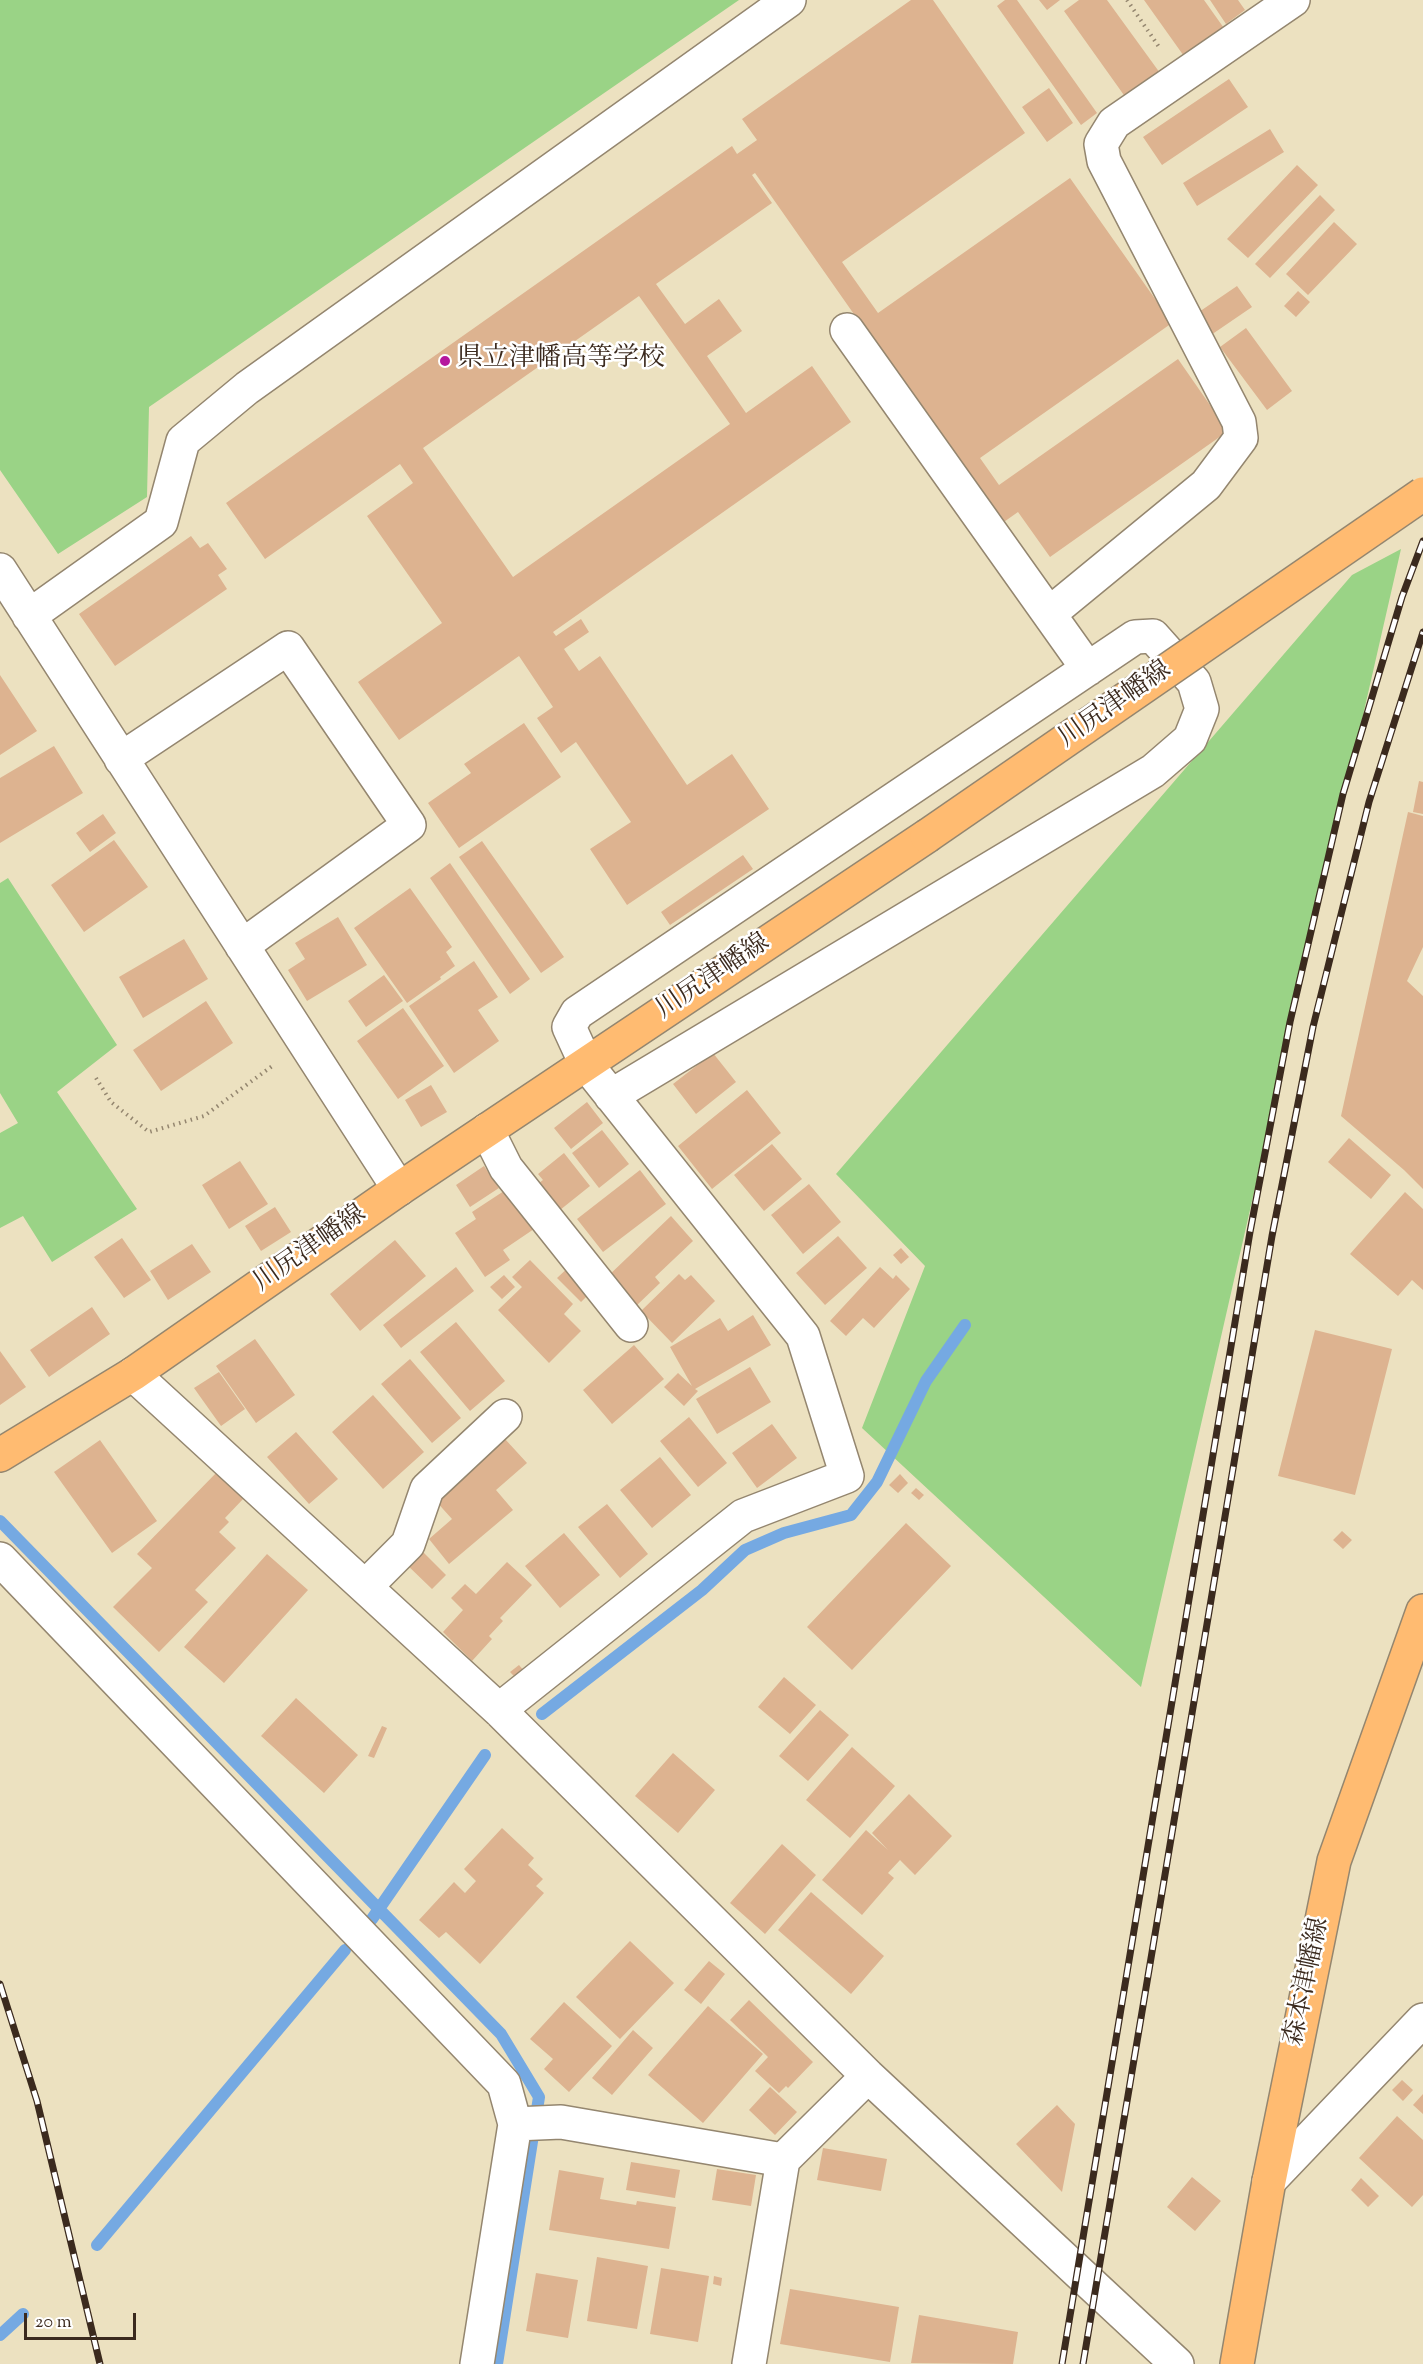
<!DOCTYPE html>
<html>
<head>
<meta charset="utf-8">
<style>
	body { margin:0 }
	#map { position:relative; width:1423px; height:2364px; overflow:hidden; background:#ece1c0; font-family:"Sorts Mill Goudy",serif }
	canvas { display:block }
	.scale { position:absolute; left:24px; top:2313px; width:112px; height:27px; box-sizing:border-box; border:3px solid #3b2a1e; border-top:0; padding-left:8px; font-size:18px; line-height:21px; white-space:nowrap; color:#3b2a1e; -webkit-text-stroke:4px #fff; paint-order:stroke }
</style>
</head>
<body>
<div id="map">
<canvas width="1423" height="2364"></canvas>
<div class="scale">20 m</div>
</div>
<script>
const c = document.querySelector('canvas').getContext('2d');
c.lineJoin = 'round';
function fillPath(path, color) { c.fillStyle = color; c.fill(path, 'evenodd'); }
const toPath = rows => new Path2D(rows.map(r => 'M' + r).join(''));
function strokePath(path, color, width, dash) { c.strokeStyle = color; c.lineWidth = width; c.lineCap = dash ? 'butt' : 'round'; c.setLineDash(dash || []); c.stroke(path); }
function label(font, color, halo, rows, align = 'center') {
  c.font = font + ' "Sorts Mill Goudy","Noto Serif JP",serif'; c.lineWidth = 5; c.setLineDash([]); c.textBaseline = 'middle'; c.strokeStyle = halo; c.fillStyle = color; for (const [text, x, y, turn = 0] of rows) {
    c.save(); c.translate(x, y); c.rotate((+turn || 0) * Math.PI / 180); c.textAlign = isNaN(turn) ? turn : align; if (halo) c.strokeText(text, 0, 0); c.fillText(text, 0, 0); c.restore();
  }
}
fillPath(toPath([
	[0,0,739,0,149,407,147,497,58,554,0,470],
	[1401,549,1141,1687,862,1428,925,1266,836,1174,1352,575],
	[8,878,117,1045,57,1092,137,1209,52,1262,23,1216,0,1228,0,1133,18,1123,0,1093,0,883]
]), '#9ad386');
strokePath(toPath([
	[0,1521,501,2034,539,2097,497,2364],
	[542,1714,702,1590,745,1550,784,1533,851,1515,877,1482,926,1381,965,1325],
	[372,1919,485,1755],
	[97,2245,345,1950],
	[0,2335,23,2314]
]), '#75a9e2', 12);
fillPath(toPath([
	[911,0,933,0,1025,133,842,262,878,313,1070,178,1172,323,980,458,999,485,1178,359,1228,431,1050,557,1018,512,1001,524,755,173,752,175,772,203,656,284,685,324,719,299,742,331,707,356,746,413,812,366,851,422,553,632,556,636,581,619,589,632,564,649,579,671,600,656,687,785,732,754,769,809,627,905,590,849,631,822,576,742,561,753,537,718,553,707,519,656,399,740,358,682,442,623,367,516,413,483,400,464,265,559,226,503,732,146,737,154,757,140,742,119],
	[639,296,730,424,513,577,423,448],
	[1005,0,1017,0,1097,113,1081,125,997,6],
	[1039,0,1060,0,1047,10],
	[1079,0,1107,0,1160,73,1126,98,1064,11],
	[1144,0,1204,0,1226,31,1186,59],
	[1210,0,1238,0,1245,10,1226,24],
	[1229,79,1248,107,1162,165,1143,137],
	[1049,88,1073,123,1047,142,1022,107],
	[1270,129,1284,152,1197,206,1183,183],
	[1297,165,1318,185,1248,258,1227,239],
	[1320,195,1335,210,1270,278,1255,264],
	[1334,222,1357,244,1308,295,1286,274],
	[1237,286,1252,307,1211,335,1196,314],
	[1298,291,1310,302,1296,317,1284,306],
	[1246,328,1292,391,1267,410,1220,347],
	[191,536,200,548,208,543,227,569,218,575,227,589,115,666,79,614],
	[0,675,37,731,0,755],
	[524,723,561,777,459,848,428,803,471,773,464,764],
	[54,746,83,793,0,843,0,778],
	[1419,781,1423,782,1423,814,1413,812],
	[1408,812,1423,816,1423,947,1407,981,1423,996,1423,1189,1404,1170,1341,1116],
	[103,814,116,833,90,852,76,833],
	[114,840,148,887,84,932,51,885],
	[482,841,564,957,541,973,459,857],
	[743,855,753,869,670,925,661,912],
	[450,863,530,979,510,994,430,878],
	[410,888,452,947,446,952,455,966,440,977,441,979,407,1003,354,928],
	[338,917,367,965,307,1001,288,970,305,959,295,943],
	[184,939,208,979,143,1018,119,977],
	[474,961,498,997,478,1010,499,1041,454,1073,409,1006],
	[384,975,403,1001,366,1027,348,1001],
	[206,1001,233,1043,161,1091,133,1050],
	[403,1008,444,1066,398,1099,357,1041],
	[713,1053,736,1082,696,1114,673,1084],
	[431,1085,447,1112,421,1127,405,1100],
	[747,1090,781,1133,712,1189,678,1146],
	[587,1102,603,1123,571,1149,554,1128],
	[602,1130,629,1164,599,1188,572,1153],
	[1349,1138,1391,1175,1371,1199,1328,1162],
	[772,1144,802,1179,764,1211,734,1175],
	[564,1153,590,1186,560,1210,539,1183,543,1180,538,1174],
	[240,1161,268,1204,229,1229,202,1185],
	[484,1166,499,1188,470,1207,456,1185],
	[640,1170,666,1204,603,1252,577,1219],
	[809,1184,841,1222,803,1254,771,1215],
	[507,1189,534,1229,503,1250,510,1260,485,1277,455,1233,476,1219,472,1212],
	[1405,1192,1423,1209,1423,1290,1412,1280,1398,1296,1350,1254],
	[275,1207,291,1232,261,1251,245,1226],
	[671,1216,693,1241,655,1277,660,1283,635,1307,606,1278],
	[838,1236,867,1268,825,1305,796,1273],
	[122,1238,151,1280,124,1298,94,1257],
	[395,1240,426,1276,360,1331,330,1294],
	[192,1244,211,1272,168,1300,150,1271],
	[901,1248,909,1257,901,1264,893,1255],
	[530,1260,573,1304,564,1314,581,1331,549,1363,498,1310,522,1287,512,1277],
	[571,1265,594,1289,581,1302,557,1278],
	[456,1267,474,1291,401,1348,383,1325],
	[880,1267,893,1279,896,1275,910,1289,874,1328,863,1318,846,1336,830,1321],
	[679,1274,685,1280,691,1275,715,1301,672,1343,641,1311],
	[504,1275,515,1287,502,1299,490,1287],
	[92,1307,110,1334,49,1377,30,1350],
	[753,1315,771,1345,695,1389,698,1391,684,1406,664,1387,678,1373,692,1386,670,1347,720,1318,728,1331],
	[456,1322,505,1381,470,1411,420,1352],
	[1315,1330,1392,1349,1355,1495,1278,1476],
	[255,1339,295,1395,256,1423,216,1366],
	[634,1345,664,1379,612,1424,583,1390],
	[0,1351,26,1387,0,1405],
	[410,1359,461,1418,432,1443,381,1384],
	[750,1367,771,1402,717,1434,696,1399],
	[219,1372,245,1409,221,1426,194,1388],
	[373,1395,424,1452,383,1489,332,1432],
	[689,1417,727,1463,698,1487,660,1441],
	[772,1424,797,1458,757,1488,732,1453],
	[296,1432,338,1479,309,1504,267,1457],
	[505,1439,527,1463,496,1490,513,1510,449,1564,429,1539,452,1519,434,1499],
	[100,1440,157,1521,112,1553,54,1472],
	[660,1457,691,1495,652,1528,620,1490],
	[217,1472,244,1498,225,1518,229,1522,219,1532,236,1548,195,1590,208,1602,159,1652,113,1607,152,1568,137,1554],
	[900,1474,908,1483,898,1493,889,1485],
	[916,1488,924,1495,919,1500,911,1493],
	[607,1504,648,1554,620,1578,578,1527],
	[906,1523,951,1566,852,1670,807,1627],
	[1342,1531,1352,1540,1343,1549,1333,1540],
	[564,1533,600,1575,560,1608,525,1566],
	[419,1548,446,1575,432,1589,404,1562],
	[267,1554,308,1590,224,1683,184,1647],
	[507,1562,532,1585,500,1618,503,1621,489,1636,492,1639,472,1661,443,1632,463,1610,451,1598,465,1584,476,1594],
	[519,1665,525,1672,516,1678,510,1672],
	[784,1677,816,1705,790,1734,758,1707],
	[296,1698,358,1755,324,1793,261,1736],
	[820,1710,849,1735,808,1781,779,1756],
	[382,1726,387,1728,374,1758,368,1756],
	[852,1747,895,1786,850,1838,806,1800],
	[673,1753,715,1790,678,1833,635,1796],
	[909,1794,952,1836,915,1875,900,1860,888,1873,894,1878,862,1915,822,1880,866,1830,888,1850,872,1833],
	[502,1828,534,1858,528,1865,543,1879,536,1886,544,1893,480,1964,446,1932,439,1938,419,1920,454,1882,465,1893,476,1881,464,1869],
	[782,1844,816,1875,765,1934,730,1903],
	[811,1892,884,1956,851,1994,778,1930],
	[630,1941,674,1983,620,2039,576,1997],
	[709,1961,725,1974,701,2004,684,1990],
	[749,2000,813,2062,788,2088,786,2086,779,2093,755,2071,768,2057,730,2020],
	[564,2002,612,2046,569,2092,544,2069,553,2059,530,2039],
	[708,2006,763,2054,703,2123,648,2075],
	[633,2030,653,2048,612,2095,592,2078],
	[1402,2080,1413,2090,1403,2101,1392,2090],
	[770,2087,797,2112,775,2135,749,2110],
	[1423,2094,1423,2114,1413,2105],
	[1057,2105,1075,2124,1062,2192,1016,2144],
	[1397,2116,1423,2140,1423,2195,1412,2207,1359,2158],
	[823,2148,887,2159,881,2191,817,2180],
	[631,2162,680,2170,675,2198,626,2190],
	[717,2169,756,2175,751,2206,712,2200],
	[559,2170,604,2178,600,2199,636,2205,637,2201,676,2207,669,2249,549,2230],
	[1192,2177,1221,2201,1195,2231,1167,2207],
	[1361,2178,1379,2196,1368,2207,1351,2190],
	[597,2257,648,2266,637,2329,587,2321],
	[661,2268,709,2276,698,2342,650,2334],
	[536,2273,578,2280,568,2338,526,2331],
	[714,2276,722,2278,721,2286,713,2284],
	[790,2289,899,2307,890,2362,780,2344],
	[919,2315,1018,2332,1013,2364,911,2363]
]), '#ddb390');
const minor = toPath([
	[847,330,1088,669],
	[0,570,399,1189],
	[1049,614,1206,485,1241,438,1239,422,1104,161,1101,144,1114,123,1293,0],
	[29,616,161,522,183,441,247,388,789,0],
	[121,759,288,648,409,825,242,946],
	[487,1130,506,1168,631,1325],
	[133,1374,499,1710,868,2076,1177,2364],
	[0,1559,504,2084,515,2124,477,2364],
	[365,1587,408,1544,427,1489,505,1416],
	[499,1710,743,1516,847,1476,803,1336,586,1064,569,1027,577,1013,1135,637,1153,636,1194,682,1202,709,1190,739,1153,771,611,1096],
	[515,2124,561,2122,783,2160],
	[1269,2181,1423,2020],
	[749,2364,783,2160,868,2076]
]);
const major = toPath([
	[0,1455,133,1374,399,1189,927,836],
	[1237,2364,1269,2181,1334,1861,1423,1611]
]);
strokePath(minor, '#94866f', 36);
strokePath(major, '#94866f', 36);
strokePath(toPath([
	[1127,0,1159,47],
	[96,1078,111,1102,149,1132,204,1116,275,1064]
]), '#94866f', 4, [1.5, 4.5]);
strokePath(minor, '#fff', 33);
strokePath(major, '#ffbb71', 33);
const rail = toPath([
	[0,1984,37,2101,100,2364],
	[1062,2364,1250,1232,1290,1022,1343,794,1402,597,1423,541],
	[1083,2364,1272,1236,1313,1027,1369,802,1423,632]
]);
strokePath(rail, '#3b2a1e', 7);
strokePath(rail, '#fff', 4.5, [14]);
const majorBridge = toPath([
	[927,836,1423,494]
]);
strokePath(majorBridge, '#94866f', 36, []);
strokePath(majorBridge, '#ffbb71', 33);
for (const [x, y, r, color] of [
	[445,361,6,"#b5179e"]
]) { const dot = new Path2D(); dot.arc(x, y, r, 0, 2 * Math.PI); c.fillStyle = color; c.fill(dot); strokePath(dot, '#fff', 2); }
label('26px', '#3b2a1e', '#fff', [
	["県立津幡高等学校",457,361]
], 'left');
label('26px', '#3b2a1e', '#fff', [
	["川尻津幡線",1116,706,-35],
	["川尻津幡線",714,978,-34],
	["川尻津幡線",311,1250,-35],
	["森本津幡線",1309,1982,-78]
]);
</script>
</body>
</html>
